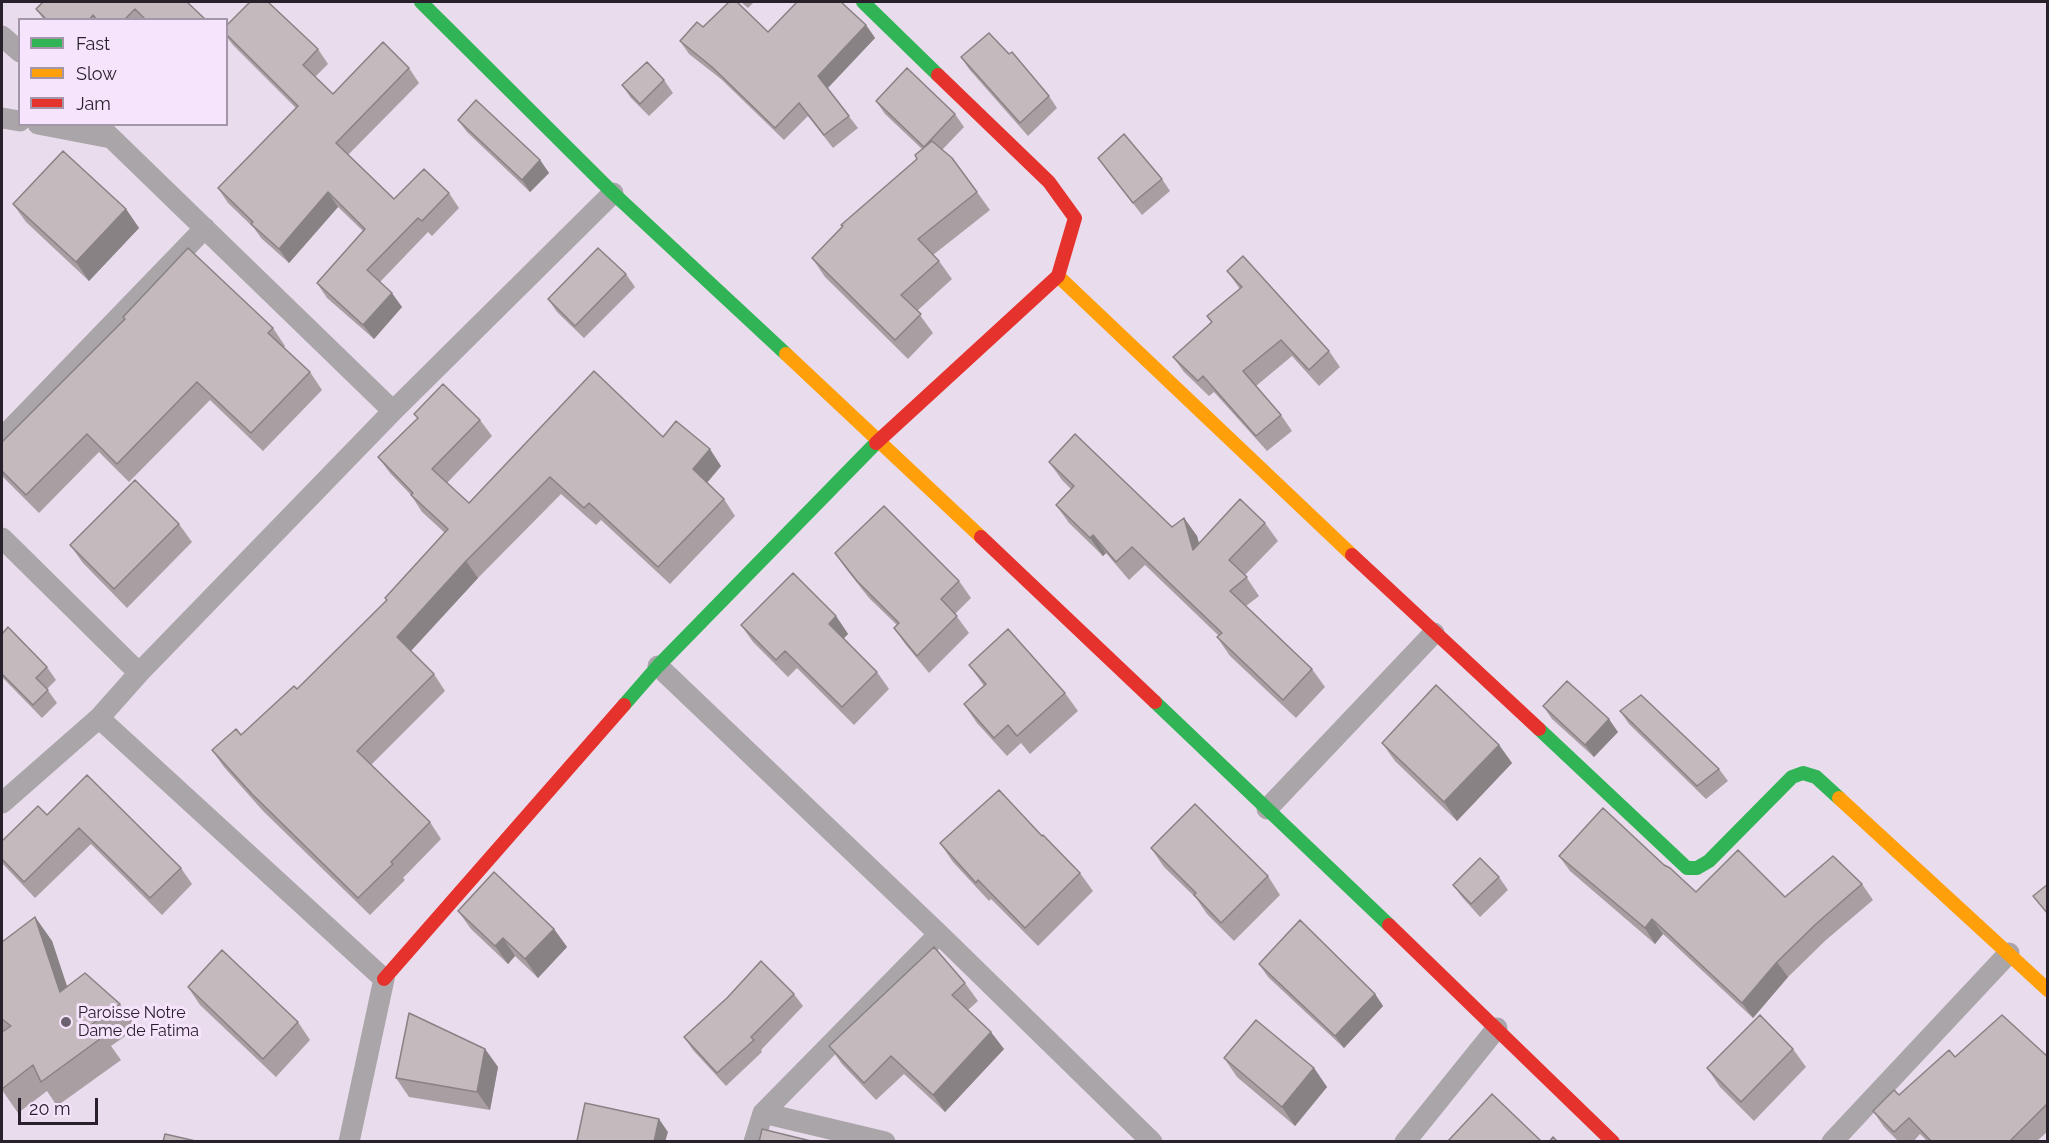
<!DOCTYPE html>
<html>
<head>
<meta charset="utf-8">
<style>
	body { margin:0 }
	#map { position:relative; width:2049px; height:1143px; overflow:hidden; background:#e8dced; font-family:Raleway,sans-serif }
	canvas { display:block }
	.frame { position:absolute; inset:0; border:3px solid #28202b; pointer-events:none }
	.legend { position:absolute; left:18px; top:18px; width:210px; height:108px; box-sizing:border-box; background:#f6e4fd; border:2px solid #a496a9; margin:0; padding:8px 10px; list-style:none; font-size:18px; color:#28202b }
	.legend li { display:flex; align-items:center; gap:12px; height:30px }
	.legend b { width:30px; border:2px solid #a496a9 }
	.scale { position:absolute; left:18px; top:1098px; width:80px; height:27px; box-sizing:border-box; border:3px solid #28202b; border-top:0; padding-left:8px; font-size:18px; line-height:21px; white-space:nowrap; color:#28202b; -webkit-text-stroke:4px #f6e4fd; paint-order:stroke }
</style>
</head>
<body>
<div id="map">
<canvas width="2049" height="1143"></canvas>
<div class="frame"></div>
<ul class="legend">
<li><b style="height:8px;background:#30b455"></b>Fast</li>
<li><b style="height:8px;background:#ff9f0a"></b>Slow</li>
<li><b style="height:8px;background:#e5322d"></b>Jam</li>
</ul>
<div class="scale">20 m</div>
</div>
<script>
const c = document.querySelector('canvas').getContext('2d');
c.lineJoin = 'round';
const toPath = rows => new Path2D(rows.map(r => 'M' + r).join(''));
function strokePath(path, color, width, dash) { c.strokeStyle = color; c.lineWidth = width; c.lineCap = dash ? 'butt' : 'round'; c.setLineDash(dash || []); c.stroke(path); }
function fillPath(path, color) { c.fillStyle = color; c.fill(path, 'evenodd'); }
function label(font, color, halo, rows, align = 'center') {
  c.font = font + ' Raleway,sans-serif'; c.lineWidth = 6; c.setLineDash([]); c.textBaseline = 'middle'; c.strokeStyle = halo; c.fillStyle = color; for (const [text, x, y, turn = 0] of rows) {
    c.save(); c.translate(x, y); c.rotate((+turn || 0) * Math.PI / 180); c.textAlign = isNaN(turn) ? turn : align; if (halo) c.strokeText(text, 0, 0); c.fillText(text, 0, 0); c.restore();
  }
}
strokePath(toPath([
	[2,36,20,52],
	[2,118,20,121],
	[38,124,111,138],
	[97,124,393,411],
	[2,438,205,228],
	[2,538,139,673],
	[658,666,939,934,1152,1142],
	[99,718,384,979,349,1142],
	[2,803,99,718,139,673,393,411,613,193],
	[1267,809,1434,633],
	[763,1113,885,1142],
	[754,1142,763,1113,939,934],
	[1405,1142,1497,1028],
	[1832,1142,2009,953]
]), '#a9a5a8', 21);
strokePath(toPath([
	[421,2,613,193,786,354],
	[863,2,938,75],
	[1155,702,1389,925],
	[624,705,658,666,876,443],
	[1539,729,1687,868,1697,868,1709,861,1792,777,1803,773,1816,777,1839,798]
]), '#30b455', 14);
strokePath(toPath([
	[1058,276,1352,555],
	[786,354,981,537],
	[1839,798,2048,990]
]), '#ff9f0a', 14);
strokePath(toPath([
	[876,443,1058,276,1075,218,1049,182,938,75],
	[981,537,1155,702],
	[1352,555,1539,729],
	[1389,925,1613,1142],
	[384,979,624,705]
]), '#e5322d', 14);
fillPath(toPath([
	[187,2,206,20,44,20,36,9],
	[741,2,754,2,748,8],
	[866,25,875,38,827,88,858,128,833,148,808,116,784,140,721,79,689,54,680,41,703,27,768,32],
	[226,26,318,49,328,64,315,77,333,94,409,68,419,83,348,155,394,199,449,193,459,208,432,236,428,232,380,282,402,307,374,339,327,298,317,283,363,231,338,207,289,263,261,238,254,228,228,203,218,188,296,108,233,45,226,36],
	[961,57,1049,96,1057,108,1028,136,969,69],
	[664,80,673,93,649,116,631,98,622,85],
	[876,101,955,114,964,127,942,150,977,192,990,210,933,255,939,261,952,279,917,311,933,333,908,359,825,277,812,258,917,159,922,149,885,114],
	[458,120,540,160,549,173,530,192,467,132],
	[1098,158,1162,179,1170,191,1142,215],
	[13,204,126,209,139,228,89,281,26,222],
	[1227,271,1329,351,1340,367,1319,386,1292,356,1256,386,1281,415,1292,431,1267,451,1214,392,1209,396,1184,372,1173,357,1211,322,1207,316,1240,289],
	[626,274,635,287,584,338,557,312,548,299],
	[123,317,273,328,285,346,284,348,310,372,322,390,263,451,210,400,129,482,99,452,39,513,2,476,2,442,124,320],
	[414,414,480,420,492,436,447,483,469,503,663,437,721,466,707,483,724,499,735,516,670,584,601,520,596,525,561,494,478,578,411,651,434,674,445,691,371,765,430,822,441,839,403,878,405,880,370,915,263,811,224,767,212,750,241,735,297,689,387,600,385,598,445,533,422,512,411,495,390,473,378,457,418,418],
	[1049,462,1172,527,1184,518,1197,536,1199,543,1265,523,1278,541,1245,575,1259,596,1246,606,1312,669,1325,687,1296,718,1230,656,1217,637,1219,636,1145,565,1129,580,1106,553,1103,556,1069,523,1056,505,1071,489,1062,480],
	[179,524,192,542,127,608,83,563,70,545],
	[835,553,959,581,971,598,955,614,969,633,929,673,906,645,894,628,897,625,869,598,847,570],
	[836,616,848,634,844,638,877,672,889,689,854,725,797,668,788,677,753,642,741,625],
	[2,634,47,667,56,680,47,689,57,703,42,718,2,677],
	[969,665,1065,693,1078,711,1030,754,1021,743,1007,756,977,723,964,704,984,686],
	[1543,706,1618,732,1594,757,1552,719],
	[1620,711,1719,769,1728,781,1706,799,1629,724],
	[1382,743,1499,745,1512,763,1457,821,1395,761],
	[47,815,181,868,192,884,162,915,91,844,35,898,2,863,2,841],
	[1042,836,1080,873,1093,891,1038,946,991,899,989,901,953,862,940,843],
	[1151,848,1268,876,1280,895,1234,941,1207,914,1196,898,1164,867],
	[1559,856,1664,865,1696,892,1785,897,1862,884,1873,900,1826,940,1788,977,1753,1018,1663,934,1655,944,1570,871],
	[1499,877,1508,890,1480,917,1462,897,1453,885],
	[458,911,554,929,567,947,538,978,515,956,508,964,471,929],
	[35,917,52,941,67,987,120,1004,137,1028,111,1046,121,1060,57,1106,47,1091,18,1113,2,1090,2,1032,3,1031,2,1030,2,942],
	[1259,964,1375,994,1383,1006,1344,1048,1268,977],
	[965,983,978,1001,968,1010,1004,1049,945,1112,904,1074,876,1100,842,1064,829,1046],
	[188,987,298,1022,310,1040,276,1077,200,1005],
	[794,994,803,1006,761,1050,762,1052,726,1086,693,1050,684,1037,727,998],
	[485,1049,498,1067,490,1110,409,1097,396,1078],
	[1793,1049,1806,1067,1754,1121,1720,1087,1707,1068],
	[1955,1057,2048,1057,2048,1131,2036,1142,1928,1142,1920,1134,1913,1142,1899,1142,1884,1127,1873,1111,1899,1095],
	[1224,1058,1314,1068,1327,1087,1295,1126,1237,1077]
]), '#a99fa3');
fillPath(toPath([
	[866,25,875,38,827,89,818,76],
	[540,160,549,173,530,192,522,180],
	[328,192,338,207,289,263,279,249],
	[126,209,139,228,89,281,76,262],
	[392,293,402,307,374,339,363,325],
	[710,449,721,466,704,486,693,469],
	[1184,518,1197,536,1205,568,1193,550],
	[1093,535,1106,553,1103,556,1090,538],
	[466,561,478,578,408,654,397,637],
	[836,616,848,634,841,641,829,624],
	[1609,719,1618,732,1594,757,1585,745],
	[1499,745,1512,763,1457,821,1444,802],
	[35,917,52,941,77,1016,60,992],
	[1652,919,1663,934,1655,944,1645,928],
	[554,929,567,947,538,978,525,959],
	[503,938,515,956,508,964,495,946],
	[1777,962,1788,977,1753,1018,1742,1003],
	[1375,994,1383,1006,1344,1048,1335,1036],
	[991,1032,1004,1049,945,1112,933,1095],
	[485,1049,498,1067,490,1110,477,1092],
	[1314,1068,1327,1087,1295,1126,1282,1107],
	[659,1119,668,1132,665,1142,654,1142]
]), '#898284');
const building = toPath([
	[43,2,187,2,206,20,146,20,135,9,124,20,97,20,93,15,89,20,47,20,36,9,43,2],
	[250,2,268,2,318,49,303,65,333,94,383,42,409,68,336,143,394,199,424,169,449,193,422,221,418,218,367,270,392,293,363,325,317,283,365,229,328,192,279,249,251,224,253,222,218,188,298,106,226,34,226,26,250,2],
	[729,2,737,2,768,32,797,2,841,2,866,25,818,76,849,116,824,135,799,103,775,128,712,67,680,41,697,22,703,27,729,2],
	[989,33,1009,54,1012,52,1049,96,1020,123,961,57,989,33],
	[647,62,664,80,640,104,622,85,647,62],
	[907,68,955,114,924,147,876,101,907,68],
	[476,100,540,160,522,180,458,120,476,100],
	[1124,134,1162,179,1133,203,1098,158,1124,134],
	[932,141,952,158,977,192,918,239,939,261,901,295,921,314,895,340,812,258,843,226,841,225,917,159,915,155,932,141],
	[63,151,126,209,76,262,13,204,63,151],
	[188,248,273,328,268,333,310,372,251,433,197,382,117,464,87,434,26,495,2,471,2,442,125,319,123,317,188,248],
	[598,248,626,274,575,326,548,299,598,248],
	[1243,256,1329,351,1309,370,1281,340,1243,371,1281,415,1256,436,1203,376,1198,381,1173,357,1212,322,1207,316,1242,287,1227,271,1243,256],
	[594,371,663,437,676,421,710,449,693,469,724,499,658,567,589,503,584,508,550,477,466,561,397,637,434,674,357,751,430,822,391,862,393,864,358,898,252,794,212,750,236,729,241,735,294,686,297,689,387,600,385,598,448,529,411,495,413,493,378,457,418,418,414,414,443,384,480,420,432,469,469,503,594,371],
	[1075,434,1172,527,1184,518,1193,550,1240,499,1265,523,1229,560,1247,577,1230,591,1312,669,1283,700,1217,637,1222,633,1132,547,1116,562,1093,535,1090,538,1056,505,1074,486,1049,462,1075,434],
	[135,480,179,524,114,589,70,545,135,480],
	[884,506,959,581,941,599,957,616,917,656,894,628,899,623,857,581,835,553,884,506],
	[793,573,836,616,829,624,877,672,842,707,785,651,776,660,741,625,793,573],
	[8,627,47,667,36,678,48,690,33,705,2,674,2,634,8,627],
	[1008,629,1065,693,1017,736,1008,725,994,738,964,704,986,684,969,665,1008,629],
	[1567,681,1609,719,1585,745,1543,706,1567,681],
	[1436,685,1499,745,1444,802,1382,743,1436,685],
	[1641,695,1719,769,1697,786,1620,711,1641,695],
	[87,775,181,868,150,898,79,828,24,882,2,859,2,841,38,806,47,815,87,775],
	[999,790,1042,836,1043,835,1080,873,1025,928,978,880,976,883,940,843,999,790],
	[1195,804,1268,876,1221,923,1194,895,1196,893,1151,848,1195,804],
	[1603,808,1664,865,1670,868,1696,892,1738,850,1785,897,1833,856,1862,884,1816,924,1777,962,1742,1003,1652,919,1645,928,1559,856,1603,808],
	[1480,858,1499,877,1471,904,1453,885,1480,858],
	[494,872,554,929,525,959,503,938,495,946,458,911,494,872],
	[2048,884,2048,914,2033,896,2048,884],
	[35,917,60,992,85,973,120,1004,92,1024,104,1036,41,1082,33,1065,2,1089,2,1032,11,1026,2,1019,2,942,35,917],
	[1300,920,1375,994,1335,1036,1259,964,1300,920],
	[934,947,965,983,952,995,991,1032,933,1095,891,1056,864,1083,829,1046,934,947],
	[222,950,298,1022,263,1059,188,987,222,950],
	[761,961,794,994,751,1037,754,1040,717,1073,684,1037,727,998,761,961],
	[409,1013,485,1049,477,1092,396,1078,409,1013],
	[1760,1015,1793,1049,1741,1102,1707,1068,1760,1015],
	[2002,1015,2048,1057,2048,1103,2009,1142,1932,1142,1909,1118,1894,1132,1873,1111,1894,1090,1899,1095,1949,1050,1955,1057,2002,1015],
	[1256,1020,1314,1068,1282,1107,1224,1058,1256,1020],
	[1492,1094,1542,1142,1447,1142,1492,1094],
	[585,1103,659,1119,654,1142,577,1141,585,1103],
	[762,1129,815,1142,759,1142,762,1129],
	[165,1134,200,1142,163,1142,165,1134],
	[1553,1137,1558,1142,1549,1142,1553,1137]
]);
fillPath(building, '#c4b9bd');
strokePath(building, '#898284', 1.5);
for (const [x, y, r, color] of [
	[66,1022,6,"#6b626f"]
]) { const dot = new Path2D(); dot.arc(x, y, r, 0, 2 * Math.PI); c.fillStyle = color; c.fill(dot); strokePath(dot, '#f6e4fd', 2); }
label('16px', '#28202b', '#f6e4fd', [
	["Paroisse Notre",78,1013],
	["Dame de Fatima",78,1031]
], 'left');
</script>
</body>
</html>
